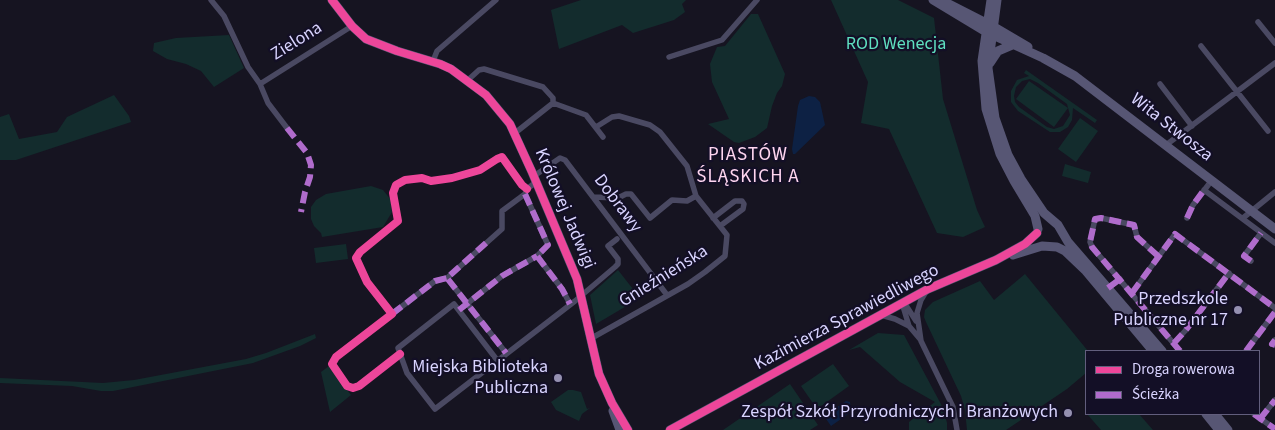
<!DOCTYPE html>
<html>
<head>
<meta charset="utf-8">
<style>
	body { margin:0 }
	#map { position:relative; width:1275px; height:430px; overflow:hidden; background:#161421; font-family:"Source Sans 3",sans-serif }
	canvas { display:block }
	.legend { position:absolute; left:1085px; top:350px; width:175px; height:65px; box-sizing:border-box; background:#130f26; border:1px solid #625e7d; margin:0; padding:6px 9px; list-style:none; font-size:15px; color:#d9d4ff }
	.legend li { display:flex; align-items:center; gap:10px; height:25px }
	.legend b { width:25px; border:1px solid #625e7d }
</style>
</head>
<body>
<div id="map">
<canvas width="1275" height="430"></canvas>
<ul class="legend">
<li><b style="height:6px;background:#ed469a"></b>Droga rowerowa</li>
<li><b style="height:6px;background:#b06ccc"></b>Ścieżka</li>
</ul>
</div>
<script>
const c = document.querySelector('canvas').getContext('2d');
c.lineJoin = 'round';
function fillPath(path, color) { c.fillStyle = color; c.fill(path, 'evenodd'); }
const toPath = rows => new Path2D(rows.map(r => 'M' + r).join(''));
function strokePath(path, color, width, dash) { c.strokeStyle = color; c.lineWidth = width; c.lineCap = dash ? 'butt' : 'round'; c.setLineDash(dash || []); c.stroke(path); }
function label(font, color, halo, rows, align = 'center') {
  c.font = font + ' "Source Sans 3",sans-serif'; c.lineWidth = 4.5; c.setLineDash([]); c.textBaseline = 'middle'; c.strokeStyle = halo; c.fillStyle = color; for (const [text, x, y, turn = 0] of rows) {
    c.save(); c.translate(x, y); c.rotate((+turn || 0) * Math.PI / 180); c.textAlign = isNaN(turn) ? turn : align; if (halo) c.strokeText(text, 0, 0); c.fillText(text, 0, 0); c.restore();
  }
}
fillPath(toPath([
	[581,0,686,0,682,4,685,12,674,20,633,33,622,25,559,49,551,10],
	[831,0,898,0,934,18,943,99,977,210,985,227,963,237,937,233,889,129,861,123,868,82],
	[751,14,758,14,785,74,782,86,777,93,772,106,767,128,755,137,739,143,734,142,708,124,729,119,712,82,710,64,717,47,725,46],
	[229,35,244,68,214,87,201,71,186,64,167,59,153,51,154,43,176,38],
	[1026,70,1097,120,1095,123,1073,108,1072,120,1068,127,1060,132,1050,132,1018,111,1011,102,1011,91,1017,80,1029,76,1024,73],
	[1030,79,1038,83,1067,104,1070,115,1063,126,1054,129,1047,127,1019,107,1015,102,1014,96,1016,87,1022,81],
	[1029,81,1068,108,1054,127,1016,99],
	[114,95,129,116,131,122,16,160,0,160,0,117,9,114,19,139,57,132,67,117],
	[1080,118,1098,131,1076,162,1058,149],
	[1065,164,1091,172,1088,183,1062,176],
	[371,186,383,190,391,200,392,212,383,227,322,237,321,233,314,226,311,219,311,207,316,200,326,194],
	[346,244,348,259,316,263,314,248],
	[618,270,640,298,596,324,590,295],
	[1025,274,1088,351,1086,351,1086,373,1067,389,1006,430,967,430,965,410,961,396,926,322,924,317,925,310,933,302,980,281,994,300],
	[878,333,904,335,943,408,947,423,947,430,909,430,909,422,935,402,900,382,860,347,849,350],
	[315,334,316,338,300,346,253,363,113,391,101,391,72,386,0,383,0,378,103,383,134,380,246,359,266,353],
	[833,364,849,386,817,409,801,386],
	[329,366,351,395,330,412,321,372],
	[790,384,818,425,810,430,723,430],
	[568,390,573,390,581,392,587,409,590,408,582,414,579,421,556,410,551,402],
	[1087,414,1139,414,1153,430,1101,430]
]), '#132c2d');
fillPath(toPath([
	[809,96,815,97,820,102,825,125,795,154,793,154,792,149,798,106,800,100],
	[846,401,850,402,851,412,831,426,824,416]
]), '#0d2144');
strokePath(toPath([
	[211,0,224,16,248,67,260,84,268,103,287,128],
	[1258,22,1275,43],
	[1201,46,1268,131],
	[669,57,722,40,757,0],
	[433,61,437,51,496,0],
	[468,80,479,70,484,69,543,87,553,98,553,103],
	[260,84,352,26],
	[1160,84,1192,126],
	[515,133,553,103,586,115,603,137],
	[1166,145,1275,63],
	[534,176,560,158,565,160,667,295],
	[1204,190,1275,243],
	[525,194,548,245,537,256,562,289,570,304],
	[593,197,618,198,626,194,631,194,650,218,672,200,687,201,696,196],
	[713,218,735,201,742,201,744,204,743,209,720,226],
	[1187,218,1193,205,1212,180],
	[1243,218,1275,192],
	[1158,256,1137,237,1134,225,1101,218,1095,219,1090,242,1092,247,1180,351],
	[1251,261,1244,256,1261,233],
	[1108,288,1120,279],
	[927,290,921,300,917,313,921,341,953,407,957,430],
	[1132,293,1175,234,1275,308],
	[902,303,909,326,920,339],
	[902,303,907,307,916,321],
	[459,310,502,276,537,256],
	[392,314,435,281,447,278],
	[881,315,895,319,909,326],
	[590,339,688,284,705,272,725,256,727,235,696,196,687,166,660,132,650,125,619,116,612,117,596,127],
	[1275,340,1272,344,1275,345],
	[1174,343,1185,331,1229,273],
	[1246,351,1275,312],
	[506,353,447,278,502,229,502,211,525,194,527,189,536,182],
	[400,354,359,386,353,388,347,386,332,364,336,357,392,314,367,282,356,258,360,252,398,221,393,193,396,185,405,180,422,178,431,181,452,178,480,170,497,159,502,157,522,185,527,189],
	[497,360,454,304,398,348,407,373,435,409,575,301,615,267,618,264,618,259,608,246,617,239],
	[1254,414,1275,429],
	[1260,419,1275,400]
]), '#4a4962', 5.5);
strokePath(toPath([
	[332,0,352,26,366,39,397,51,440,64,451,69,486,95,510,124,532,172,577,279,599,374,612,403,628,430],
	[933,0,986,32,1043,58,1075,76,1275,229],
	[991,0,982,61,986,109,1000,154,1014,181,1035,216,1038,229],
	[997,0,988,68,995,118,1008,155,1021,179,1044,213,1058,225,1068,242,1162,351],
	[943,1,994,27,1028,47],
	[990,63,998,51,1012,45],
	[1013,255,1042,246,1057,247,1065,251,1086,271,1153,351],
	[613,411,620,430],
	[1206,414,1219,430],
	[1215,414,1228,430],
	[670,430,928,289,996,260,1025,244,1037,233]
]), '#575674', 9);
strokePath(toPath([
	[287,128,307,153,311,165,310,177,305,192,301,212],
	[525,194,548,245,537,256,562,289,570,304],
	[1187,218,1193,205,1204,190],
	[486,243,447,278,506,353],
	[1158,256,1137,237,1134,225,1101,218,1095,219,1090,242,1092,247,1180,351],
	[1251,261,1244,256,1261,233],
	[1108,288,1120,279],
	[1132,293,1175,234,1275,308],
	[459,310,502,276,537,256],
	[392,314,435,281,447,278],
	[1275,340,1272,344,1275,345],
	[1174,343,1185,331,1229,273],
	[1246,351,1275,312],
	[1254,414,1275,429],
	[1260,419,1275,400]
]), '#b06ccc', 6, [12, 6]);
strokePath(toPath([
	[332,0,352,26,366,39,397,51,440,64,451,69,486,95,510,124,532,172,577,279,599,374,612,403,628,430],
	[400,354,359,386,353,388,347,386,332,364,336,357,392,314,367,282,356,258,360,252,398,221,393,193,396,185,405,180,422,178,431,181,452,178,480,170,497,159,502,157,522,185,527,189],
	[670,430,928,289,996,260,1025,244,1037,233]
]), '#ed469a', 8);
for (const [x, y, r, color] of [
	[1238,310,5,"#9591b1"],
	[558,378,5,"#9591b1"],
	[1068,413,5,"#9591b1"]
]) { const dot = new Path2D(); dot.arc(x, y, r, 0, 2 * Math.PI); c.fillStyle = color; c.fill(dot); strokePath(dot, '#130f26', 2); }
label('18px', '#d9d4ff', '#130f26', [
	["Zielona",297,42,-32],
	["Wita Stwosza",1171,128,38],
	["Dobrawy",617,204,53],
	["Królowej Jadwigi",564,209,67],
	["Gnieźnieńska",664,277,-32],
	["Kazimierza Sprawiedliwego",847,318,-28]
]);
label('18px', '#5fe0c0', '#130f26', [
	["ROD Wenecja",896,45]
]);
label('18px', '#d9d4ff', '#130f26', [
	["Przedszkole",1228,300],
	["Publiczne nr 17",1228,321],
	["Miejska Biblioteka",548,368],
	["Publiczna",548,389],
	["Zespół Szkół Przyrodniczych i Branżowych",1058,413]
], 'right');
c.letterSpacing = '1px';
label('19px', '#ffd6f0', '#130f26', [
	["PIASTÓW",748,156],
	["ŚLĄSKICH A",748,178]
]);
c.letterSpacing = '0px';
</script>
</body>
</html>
